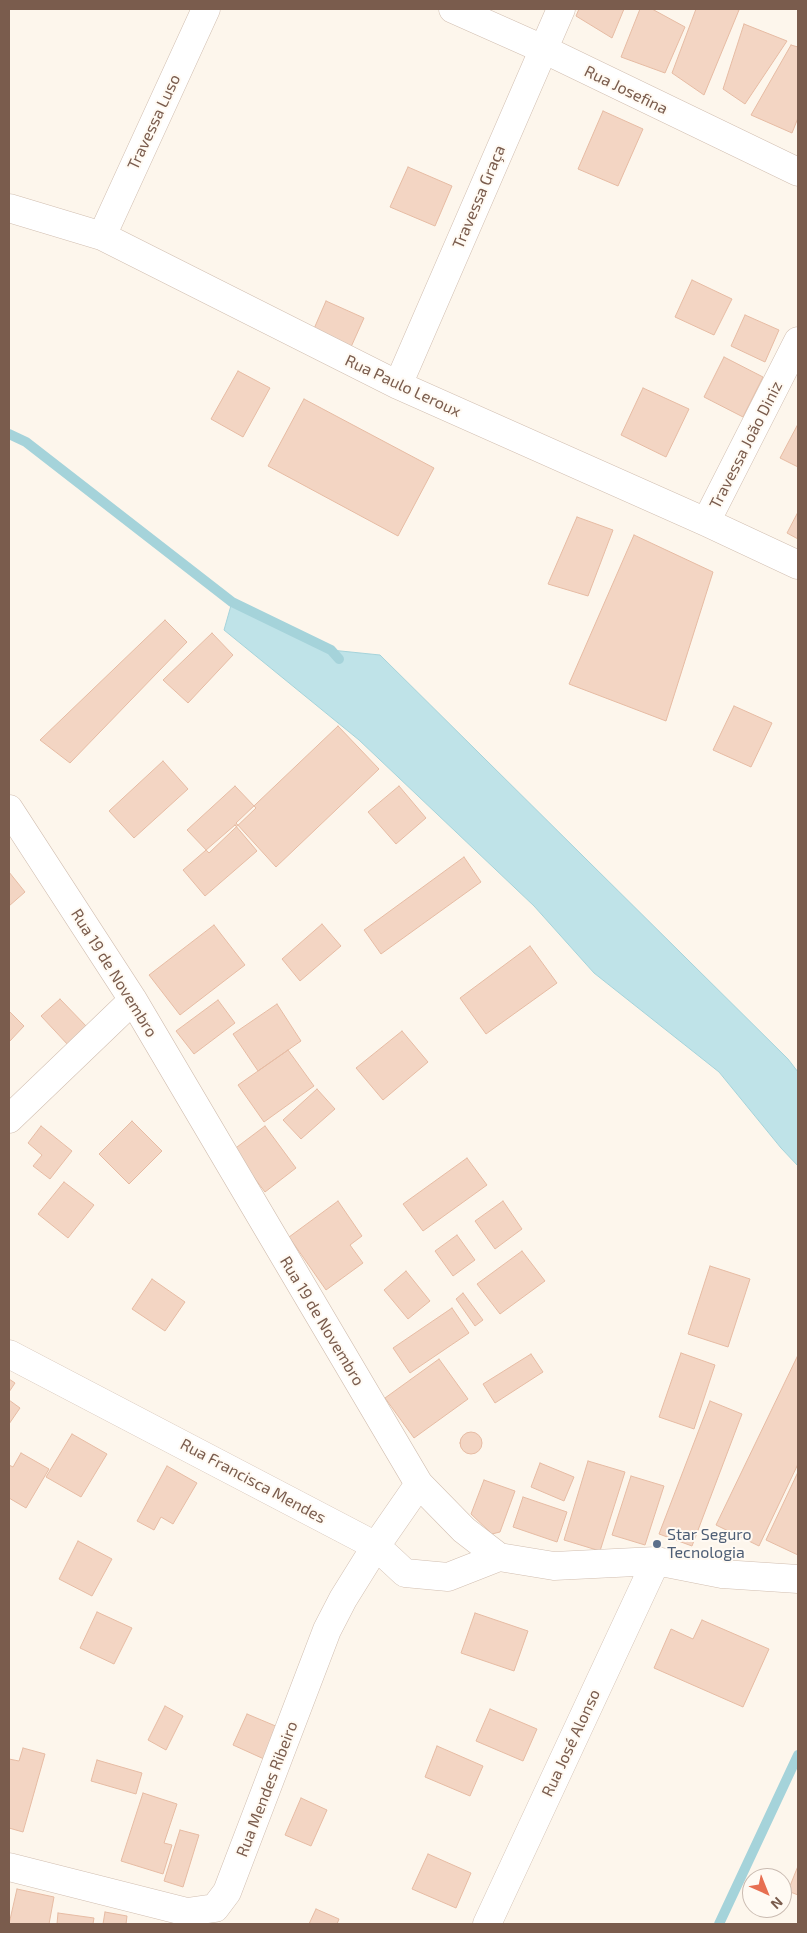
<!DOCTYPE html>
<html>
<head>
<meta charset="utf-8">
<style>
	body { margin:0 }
	#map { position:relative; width:807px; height:1933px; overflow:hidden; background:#fdf6ec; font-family:"Exo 2",sans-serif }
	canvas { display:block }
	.frame { position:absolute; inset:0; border:10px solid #7a5c4d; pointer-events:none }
	.north { position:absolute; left:742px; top:1868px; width:50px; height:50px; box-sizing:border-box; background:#fffaf3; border:1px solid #cabbb1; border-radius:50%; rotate:136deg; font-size:14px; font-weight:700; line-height:20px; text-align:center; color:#7a5c4d }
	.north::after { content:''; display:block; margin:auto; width:18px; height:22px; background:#e76f51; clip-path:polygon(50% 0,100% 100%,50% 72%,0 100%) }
</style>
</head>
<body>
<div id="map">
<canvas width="807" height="1933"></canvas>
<div class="frame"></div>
<div class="north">N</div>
</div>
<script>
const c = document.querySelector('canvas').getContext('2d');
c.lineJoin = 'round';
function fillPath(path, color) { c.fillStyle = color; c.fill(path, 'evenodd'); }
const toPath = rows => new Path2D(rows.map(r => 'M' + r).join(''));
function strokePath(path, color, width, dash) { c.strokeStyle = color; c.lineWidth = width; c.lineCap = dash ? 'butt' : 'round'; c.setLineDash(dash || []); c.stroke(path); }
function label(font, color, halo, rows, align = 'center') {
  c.font = font + ' "Exo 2",sans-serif'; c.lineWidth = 4; c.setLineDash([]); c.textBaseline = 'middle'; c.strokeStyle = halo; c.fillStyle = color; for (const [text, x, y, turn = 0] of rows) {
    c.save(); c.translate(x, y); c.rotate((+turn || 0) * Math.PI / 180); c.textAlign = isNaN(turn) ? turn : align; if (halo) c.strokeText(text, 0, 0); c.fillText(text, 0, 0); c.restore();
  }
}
const water = toPath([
	[232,602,331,650,380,655,788,1059,798,1072,798,1166,781,1148,719,1072,594,973,534,906,359,740,224,630,232,602]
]);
fillPath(water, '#bfe3e8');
strokePath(water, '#a5d3da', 1);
strokePath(toPath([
	[9,434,26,442,232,602,331,650,339,659],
	[719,1924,798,1755]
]), '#a5d3da', 10);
const building = toPath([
	[579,9,624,9,612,38,576,16,579,9],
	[640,9,652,9,685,27,665,73,621,57,640,9],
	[696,9,735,9,739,10,704,95,672,73,696,9],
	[744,24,787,41,745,104,723,89,744,24],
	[791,45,798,47,798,118,792,133,751,115,791,45],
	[603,111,643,129,618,186,578,169,603,111],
	[408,167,452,186,435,226,390,207,408,167],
	[692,280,732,299,714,335,675,317,692,280],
	[326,301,364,318,351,347,313,331,326,301],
	[745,315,779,330,765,362,731,346,745,315],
	[724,357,763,377,743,417,704,397,724,357],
	[238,371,270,388,243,437,211,419,238,371],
	[643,388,689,409,666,457,621,435,643,388],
	[304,399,434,468,398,536,268,466,304,399],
	[798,424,798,467,780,458,798,424],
	[798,512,798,539,787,533,798,512],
	[577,517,613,530,588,596,548,584,577,517],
	[634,535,713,572,666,721,569,684,634,535],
	[165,620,187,642,70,763,40,740,165,620],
	[212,633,233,655,188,703,163,680,212,633],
	[734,706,772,723,751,767,713,750,734,706],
	[338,726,379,769,276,867,236,823,338,726],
	[163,761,188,789,134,838,109,811,163,761],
	[235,786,256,808,209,853,187,830,235,786],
	[399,786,426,818,396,844,368,812,399,786],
	[235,825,257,851,205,896,183,870,235,825],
	[464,857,481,882,381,954,364,930,464,857],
	[9,872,25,892,9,906,9,872],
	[322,924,341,946,300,981,282,959,322,924],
	[214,925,245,965,180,1015,149,975,214,925],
	[530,946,557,983,486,1034,460,998,530,946],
	[60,999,88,1028,69,1046,41,1016,60,999],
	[218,1000,235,1023,194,1054,176,1031,218,1000],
	[277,1004,301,1041,258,1071,233,1034,277,1004],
	[9,1011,24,1026,9,1042,9,1011],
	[402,1031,428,1062,383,1100,356,1068,402,1031],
	[288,1050,314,1086,264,1122,238,1085,288,1050],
	[317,1089,335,1109,301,1139,283,1120,317,1089],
	[132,1121,162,1151,129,1184,99,1154,132,1121],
	[41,1126,72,1151,50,1179,33,1166,42,1155,28,1143,41,1126],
	[265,1126,296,1168,265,1192,233,1150,265,1126],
	[467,1158,487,1185,423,1231,403,1204,467,1158],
	[64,1182,94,1205,68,1238,38,1214,64,1182],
	[338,1201,362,1236,350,1245,363,1263,326,1290,289,1237,338,1201],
	[503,1201,522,1229,495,1249,475,1221,503,1201],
	[457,1235,475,1260,453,1276,435,1251,457,1235],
	[522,1251,545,1281,500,1314,477,1284,522,1251],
	[710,1266,750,1279,728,1347,688,1334,710,1266],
	[406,1271,430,1301,408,1319,384,1290,406,1271],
	[152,1279,185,1302,165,1331,132,1309,152,1279],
	[463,1293,483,1320,475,1326,456,1299,463,1293],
	[452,1308,469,1333,410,1373,393,1348,452,1308],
	[681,1353,715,1365,694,1429,659,1417,681,1353],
	[531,1354,543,1372,495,1403,483,1384,531,1354],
	[798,1355,798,1464,759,1546,716,1525,798,1355],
	[439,1359,468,1399,414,1438,385,1398,439,1359],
	[9,1379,15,1383,9,1392,9,1379],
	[9,1400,20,1408,9,1424,9,1400],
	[710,1401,742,1414,692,1546,659,1534,710,1401],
	'460 1443a11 11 0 1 1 22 0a11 11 0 1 1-22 0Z',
	[72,1434,107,1454,81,1497,46,1477,72,1434],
	[21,1453,49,1469,26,1508,9,1498,9,1465,13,1467,21,1453],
	[588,1461,625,1472,600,1551,564,1540,588,1461],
	[540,1463,574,1477,564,1501,531,1487,540,1463],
	[167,1466,197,1483,173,1524,161,1517,154,1530,137,1521,167,1466],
	[798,1472,798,1555,766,1540,798,1472],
	[631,1476,664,1486,645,1545,612,1535,631,1476],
	[484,1480,515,1491,500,1532,492,1534,471,1514,484,1480],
	[523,1497,567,1512,557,1542,513,1527,523,1497],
	[78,1541,112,1559,92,1596,59,1579,78,1541],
	[97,1612,132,1628,114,1664,80,1648,97,1612],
	[475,1613,528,1631,514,1671,461,1653,475,1613],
	[702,1620,769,1649,743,1707,654,1668,671,1629,693,1639,702,1620],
	[165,1706,183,1716,166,1750,148,1740,165,1706],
	[490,1709,537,1729,523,1761,476,1741,490,1709],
	[247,1714,278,1727,264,1759,233,1745,247,1714],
	[437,1746,483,1766,470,1796,425,1777,437,1746],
	[23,1748,45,1754,23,1832,9,1828,9,1759,19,1761,23,1748],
	[97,1760,142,1773,136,1794,91,1781,97,1760],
	[143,1793,177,1804,164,1843,172,1845,163,1874,121,1861,143,1793],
	[301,1798,327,1810,311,1846,285,1835,301,1798],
	[180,1830,199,1835,183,1887,164,1881,180,1830],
	[428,1854,471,1873,456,1908,412,1889,428,1854],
	[798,1866,798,1895,788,1891,798,1866],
	[17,1889,54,1897,49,1924,9,1924,17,1889],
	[316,1909,339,1919,337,1924,309,1924,316,1909],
	[105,1912,127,1916,126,1924,103,1924,105,1912],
	[58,1913,94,1918,93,1924,57,1924,58,1913]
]);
fillPath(building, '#f3d5c3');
strokePath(building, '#e6bba3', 1);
const minor = toPath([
	[453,9,543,49,798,172],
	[9,208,102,236,398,385,706,522,798,565],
	[102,236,206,9],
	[398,385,561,9],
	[706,522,798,341],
	[9,809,133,1000,419,1484,464,1530,499,1557,554,1566,656,1561,722,1574,798,1579],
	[9,1119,133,1000],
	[9,1354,376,1546,405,1573,448,1577,499,1557],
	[9,1867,187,1912,215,1908,227,1892,327,1630,343,1599,376,1546,419,1484],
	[487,1924,656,1561]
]);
strokePath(minor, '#d1beb0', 29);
strokePath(minor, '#fff', 28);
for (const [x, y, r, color] of [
	[657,1544,5,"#5c6f8a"]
]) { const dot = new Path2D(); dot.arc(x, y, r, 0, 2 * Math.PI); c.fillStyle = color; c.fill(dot); strokePath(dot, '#fffaf3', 2); }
label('16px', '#7a5c4d', '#fffaf3', [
	["Rua Josefina",626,90,26],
	["Travessa Luso",154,122,-65],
	["Travessa Graça",479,197,-67],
	["Rua Paulo Leroux",403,386,25],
	["Travessa João Diniz",746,445,-63],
	["Rua 19 de Novembro",114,973,58],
	["Rua 19 de Novembro",322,1321,59],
	["Rua Francisca Mendes",253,1481,28],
	["Rua José Alonso",571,1743,-65],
	["Rua Mendes Ribeiro",267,1789,-69]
]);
label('16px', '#4e5e75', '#fffaf3', [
	["Star Seguro",667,1535],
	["Tecnologia",667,1553]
], 'left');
</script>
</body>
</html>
